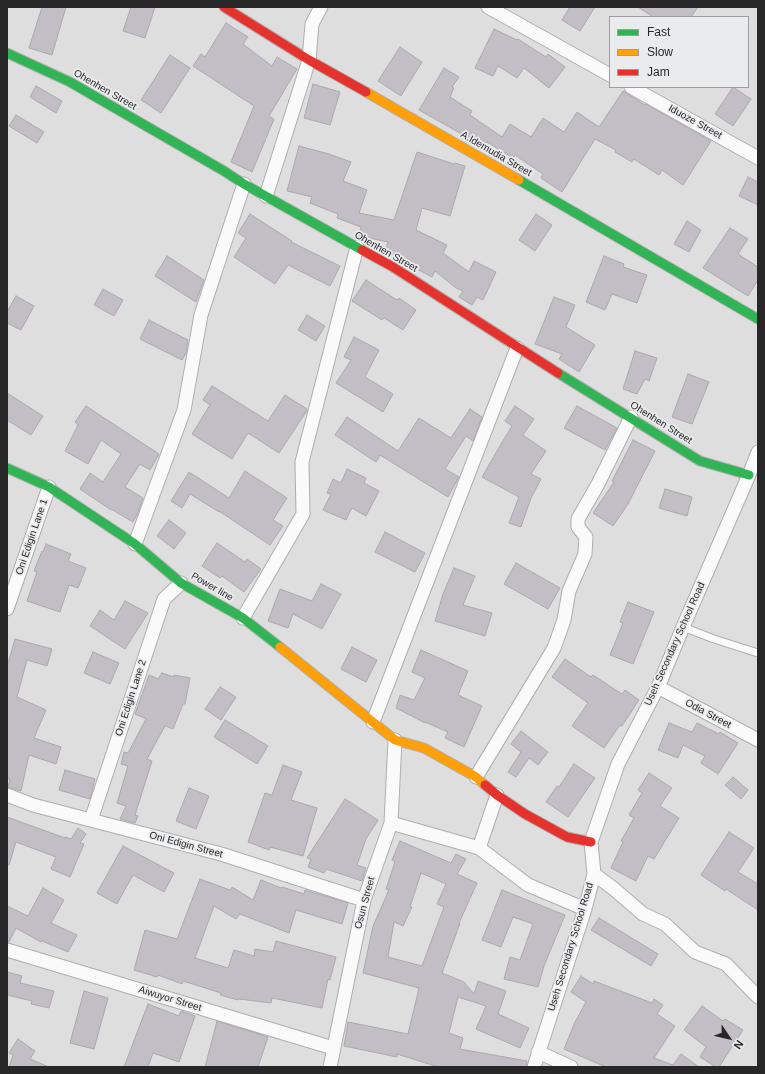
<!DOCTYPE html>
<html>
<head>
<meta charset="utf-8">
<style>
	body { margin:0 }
	#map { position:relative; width:765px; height:1074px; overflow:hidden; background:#dedede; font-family:Arial,sans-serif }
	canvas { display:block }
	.frame { position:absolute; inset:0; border:8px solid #272728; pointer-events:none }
	.legend { position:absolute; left:609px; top:16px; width:140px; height:72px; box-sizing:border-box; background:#eaebed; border:1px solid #9c9d9e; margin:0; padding:5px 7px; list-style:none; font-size:12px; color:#272728 }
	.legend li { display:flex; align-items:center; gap:8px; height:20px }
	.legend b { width:20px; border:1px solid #9c9d9e }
	.north { position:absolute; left:709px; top:1018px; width:40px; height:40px; -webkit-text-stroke:3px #eaebed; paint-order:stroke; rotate:125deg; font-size:11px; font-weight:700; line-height:16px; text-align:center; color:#272728 }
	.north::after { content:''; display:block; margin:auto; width:14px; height:18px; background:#272728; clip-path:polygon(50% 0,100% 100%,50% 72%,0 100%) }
</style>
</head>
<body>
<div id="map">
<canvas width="765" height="1074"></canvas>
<div class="frame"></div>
<ul class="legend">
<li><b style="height:5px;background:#30b455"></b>Fast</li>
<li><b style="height:5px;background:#ff9f0a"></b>Slow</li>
<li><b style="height:5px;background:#e5322d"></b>Jam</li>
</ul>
<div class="north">N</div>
</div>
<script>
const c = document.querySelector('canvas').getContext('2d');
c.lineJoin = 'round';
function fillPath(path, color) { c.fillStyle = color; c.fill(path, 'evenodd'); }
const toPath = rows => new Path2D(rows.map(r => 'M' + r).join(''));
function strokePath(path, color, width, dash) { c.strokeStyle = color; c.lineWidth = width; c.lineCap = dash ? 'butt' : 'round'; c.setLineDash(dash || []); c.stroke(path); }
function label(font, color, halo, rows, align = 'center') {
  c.font = font + ' Arial,sans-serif'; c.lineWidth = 3.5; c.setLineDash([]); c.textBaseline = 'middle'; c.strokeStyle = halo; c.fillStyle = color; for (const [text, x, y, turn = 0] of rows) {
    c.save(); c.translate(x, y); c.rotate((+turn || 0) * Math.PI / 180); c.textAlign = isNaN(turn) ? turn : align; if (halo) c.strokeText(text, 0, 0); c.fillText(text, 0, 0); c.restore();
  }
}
const building = toPath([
	[42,7,66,7,52,55,29,48,42,7],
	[131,7,155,7,145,38,123,31,131,7],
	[570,7,595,7,580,31,562,20,570,7],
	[638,7,698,7,691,17,653,17,638,7],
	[226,23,248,37,243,44,272,66,277,57,297,69,269,116,274,119,252,172,231,162,254,106,193,66,201,54,205,57,226,23],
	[494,29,517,40,518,39,546,57,548,54,565,67,549,88,524,68,517,78,498,66,493,76,475,68,494,29],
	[400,47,422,62,401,96,378,81,400,47],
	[170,55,190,68,161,113,141,100,170,55],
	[444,68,459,77,452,87,454,88,450,97,472,111,470,115,502,137,510,124,531,137,543,118,564,132,577,112,599,127,623,91,645,105,646,104,711,141,683,185,662,170,659,175,634,159,632,162,615,152,616,150,595,139,562,192,541,178,543,174,515,155,513,158,487,142,483,146,419,110,444,68],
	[313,84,340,92,330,125,304,118,313,84],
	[36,86,62,101,56,113,30,97,36,86],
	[733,87,751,99,733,126,715,114,733,87],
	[16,115,44,132,37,143,9,126,16,115],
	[299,146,329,154,351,162,343,181,367,190,359,213,394,220,417,152,454,164,455,163,465,166,450,216,422,208,416,230,447,245,443,253,469,272,474,261,496,272,483,300,477,297,472,305,459,297,463,291,456,288,435,271,432,277,413,267,414,264,405,261,385,250,388,242,360,236,359,235,361,227,337,218,338,214,310,203,312,197,287,191,299,146],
	[748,177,758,182,758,205,739,196,748,177],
	[250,214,292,241,291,242,340,266,330,286,288,265,275,284,234,257,246,238,238,233,250,214],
	[536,214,552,225,535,251,519,240,536,214],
	[687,221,701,230,689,252,674,244,687,221],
	[730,228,748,239,738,254,758,267,758,280,748,296,703,268,730,228],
	[167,256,204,280,196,302,155,276,167,256],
	[604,256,624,264,623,267,647,275,637,303,612,294,605,310,586,302,604,256],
	[366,280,397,300,399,298,416,310,403,330,384,318,382,320,352,301,366,280],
	[103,289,123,300,114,316,94,305,103,289],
	[16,296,34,306,21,330,7,323,7,312,16,296],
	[554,297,575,305,566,327,595,345,579,372,559,359,562,354,535,344,554,297],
	[307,315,325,326,316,341,298,330,307,315],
	[149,320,188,340,186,353,182,360,140,339,149,320],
	[354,337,379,350,365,377,393,394,383,412,336,383,351,360,344,357,354,337],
	[635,351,657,358,649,381,645,379,637,394,623,389,635,351],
	[688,374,709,382,692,424,672,417,688,374],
	[212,386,268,421,285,395,307,409,306,412,279,453,248,433,232,459,192,434,210,405,203,400,212,386],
	[7,393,43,416,31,435,7,420,7,393],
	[86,406,159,454,150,470,140,464,125,487,143,498,137,515,133,522,111,509,111,510,80,489,90,473,103,482,121,454,101,440,88,464,65,451,78,425,75,422,86,406],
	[515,406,534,419,523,435,546,451,531,474,541,479,531,498,521,527,509,523,519,497,482,477,501,444,512,426,505,421,515,406],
	[577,406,617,428,605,450,564,428,577,406],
	[470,409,482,417,473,441,466,436,445,469,459,477,448,497,380,455,376,462,335,435,347,417,398,451,419,418,451,438,470,409],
	[633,440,655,451,628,504,613,526,593,513,614,482,612,481,633,440],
	[347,469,366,478,364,483,379,491,366,516,352,508,346,520,323,510,331,494,327,493,333,479,341,483,347,469],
	[245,471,287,498,273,520,283,526,270,545,219,511,219,512,190,494,182,508,171,501,189,472,229,498,245,471],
	[665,489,692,497,687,516,659,508,665,489],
	[169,520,186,533,174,549,157,536,169,520],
	[385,532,425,553,415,572,375,552,385,532],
	[217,543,245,562,247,559,261,569,244,592,222,576,220,578,202,566,217,543],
	[46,544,71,554,68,561,86,568,78,588,69,585,60,612,27,601,37,572,34,571,42,551,43,552,46,544],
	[516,563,560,588,548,609,504,584,516,563],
	[454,568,475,576,463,605,492,613,485,636,435,621,443,594,454,568],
	[321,584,341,594,322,629,293,614,288,628,268,621,280,589,312,601,321,584],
	[125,601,148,613,125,649,90,626,100,610,114,620,125,601],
	[628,602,654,612,633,664,610,655,623,623,620,622,628,602],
	[15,639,52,649,47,666,27,660,17,697,46,710,34,738,61,747,56,764,29,755,21,791,8,787,10,779,7,779,7,667,15,639],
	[352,647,377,660,366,682,341,669,352,647],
	[421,650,468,671,458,695,482,706,464,747,445,738,448,732,425,722,425,723,396,708,400,695,414,700,425,678,412,672,421,650],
	[93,652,119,663,110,684,84,673,93,652],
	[565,659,591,677,593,675,622,694,625,690,639,700,622,726,620,725,604,748,572,726,588,703,552,677,565,659],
	[162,673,174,677,174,675,190,678,185,704,183,704,173,729,165,726,147,759,152,761,135,815,138,816,135,823,120,819,126,806,117,803,128,766,121,764,124,752,128,753,146,719,135,714,149,675,158,679,162,673],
	[220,687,236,697,221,720,205,709,220,687],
	[225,720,268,746,257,764,214,737,225,720],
	[669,723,692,732,697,723,719,734,720,732,738,743,718,774,701,763,705,756,683,745,678,758,658,750,669,723],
	[521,731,548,752,538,765,529,758,516,777,508,772,521,752,511,744,521,731],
	[574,764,595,778,568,817,546,802,557,786,559,787,574,764],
	[283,765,302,772,291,800,317,808,303,856,270,847,269,850,248,842,265,793,272,795,283,765],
	[65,770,95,779,90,799,59,790,65,770],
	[649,773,672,788,660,806,679,818,654,859,648,856,636,881,611,868,623,842,621,841,634,818,629,815,642,793,638,790,649,773],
	[733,777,748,790,741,799,725,785,733,777],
	[189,788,209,796,196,829,176,821,189,788],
	[345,799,378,820,366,839,357,865,366,868,362,881,326,869,324,873,308,867,311,859,307,858,345,799],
	[7,817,65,838,65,837,71,839,78,828,86,834,80,843,84,844,70,877,51,869,56,857,16,842,9,865,7,864,7,817],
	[729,832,754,848,738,872,758,884,758,910,726,889,725,891,701,875,729,832],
	[400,841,451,863,456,854,466,859,457,874,477,883,459,923,460,923,442,973,464,982,474,994,478,981,506,991,498,1014,529,1028,520,1048,476,1029,486,1006,458,997,449,1033,463,1038,460,1049,527,1061,526,1067,438,1067,397,1054,397,1057,344,1046,348,1022,408,1034,419,988,363,973,373,926,389,890,386,889,395,862,392,860,400,841],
	[421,873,446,884,437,904,444,907,422,966,388,957,394,922,403,926,412,907,410,907,421,873],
	[123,846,174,873,164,892,133,875,117,904,97,893,123,846],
	[200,879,230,890,232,887,253,900,261,880,281,888,282,887,304,894,305,890,348,903,342,924,296,910,289,933,240,914,236,919,214,906,195,958,228,968,234,950,254,956,255,949,273,952,276,941,336,957,330,980,328,979,322,1008,272,998,271,1003,239,999,238,1000,220,995,221,993,183,981,182,984,158,975,157,977,134,970,145,930,177,939,200,879],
	[43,888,64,900,51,923,77,935,68,952,42,941,41,942,16,928,9,942,7,942,7,906,28,916,43,888],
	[502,890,565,915,544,966,538,987,504,979,510,957,520,960,533,924,513,917,501,947,482,940,502,890],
	[599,918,658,954,651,966,591,930,599,918],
	[7,972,22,976,20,983,54,991,49,1008,31,1004,32,1001,7,995,7,972],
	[581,976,593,984,594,981,652,1003,654,999,663,1005,657,1014,675,1026,654,1058,673,1065,681,1054,699,1067,606,1067,564,1049,575,1022,586,1002,571,992,581,976],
	[84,991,108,998,94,1049,70,1043,84,991],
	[148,1004,179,1016,181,1011,195,1016,179,1062,153,1053,148,1067,124,1067,148,1004],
	[702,1006,723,1021,725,1019,743,1030,719,1067,716,1067,700,1057,706,1047,684,1030,702,1006],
	[217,1021,268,1037,258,1067,205,1067,217,1021],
	[18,1039,35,1051,30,1059,49,1067,9,1067,13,1055,9,1053,18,1039]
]);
fillPath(building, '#c3bdc6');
strokePath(building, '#aaa', 1);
const lane = toPath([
	[683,627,714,639,758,653]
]);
const street = toPath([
	[488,7,610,75],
	[631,87,758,158],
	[266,196,309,60,312,24,321,7],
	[135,544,184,410,201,315,244,184],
	[7,609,49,487],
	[243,618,303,514,302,462,357,247],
	[658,687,758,740],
	[373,722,517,348],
	[476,777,554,648,564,620,569,591,585,554,586,537,578,527,578,519,598,484,631,417],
	[7,795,33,805,221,854,364,900],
	[91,820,164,599,181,583],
	[391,823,479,848,528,885,585,909],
	[479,848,497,795],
	[594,874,614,889,643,914,665,924,695,952,726,964,758,997],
	[7,950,333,1048],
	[538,1052,571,1067],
	[330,1067,364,900,391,823,395,740],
	[534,1067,585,909,594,874,591,842,618,764,658,687,683,627,749,475,758,452]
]);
const fast = toPath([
	[7,53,70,82,224,171,244,184,362,250],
	[519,180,758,319],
	[558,373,700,461,749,475],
	[7,468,49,487,135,544,181,583,243,618,280,647]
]);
const slow = toPath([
	[366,92,519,180],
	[280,647,395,740,424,748,476,777,485,785]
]);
const jam = toPath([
	[224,7,309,60,366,92],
	[362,250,393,267,558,373],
	[485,785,497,795,525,814,567,837,591,842]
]);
strokePath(lane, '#aeaeaf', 9);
strokePath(street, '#aeaeaf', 15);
strokePath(fast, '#aeaeaf', 11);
strokePath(slow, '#aeaeaf', 11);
strokePath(jam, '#aeaeaf', 11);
strokePath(lane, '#fafafa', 7);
strokePath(street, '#fafafa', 13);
strokePath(fast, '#30b455', 9);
strokePath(slow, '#ff9f0a', 9);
strokePath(jam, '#e5322d', 9);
label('10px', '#272728', '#eaebed', [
	["Ohenhen Street",105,90,30],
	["Iduoze Street",695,122,29],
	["A.Idemudia Street",496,154,30],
	["Ohenhen Street",386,252,30],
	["Ohenhen Street",661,423,32],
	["Oni Edigin Lane 1",32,537,-71],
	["Power line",212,587,30],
	["Useh Secondary School Road",675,644,-66],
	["Oni Edigin Lane 2",131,698,-72],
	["Odia Street",708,714,28],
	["Oni Edigin Street",186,845,15],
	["Osun Street",365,903,-75],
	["Useh Secondary School Road",571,947,-73],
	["Aiwuyor Street",170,999,17]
]);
</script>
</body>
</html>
